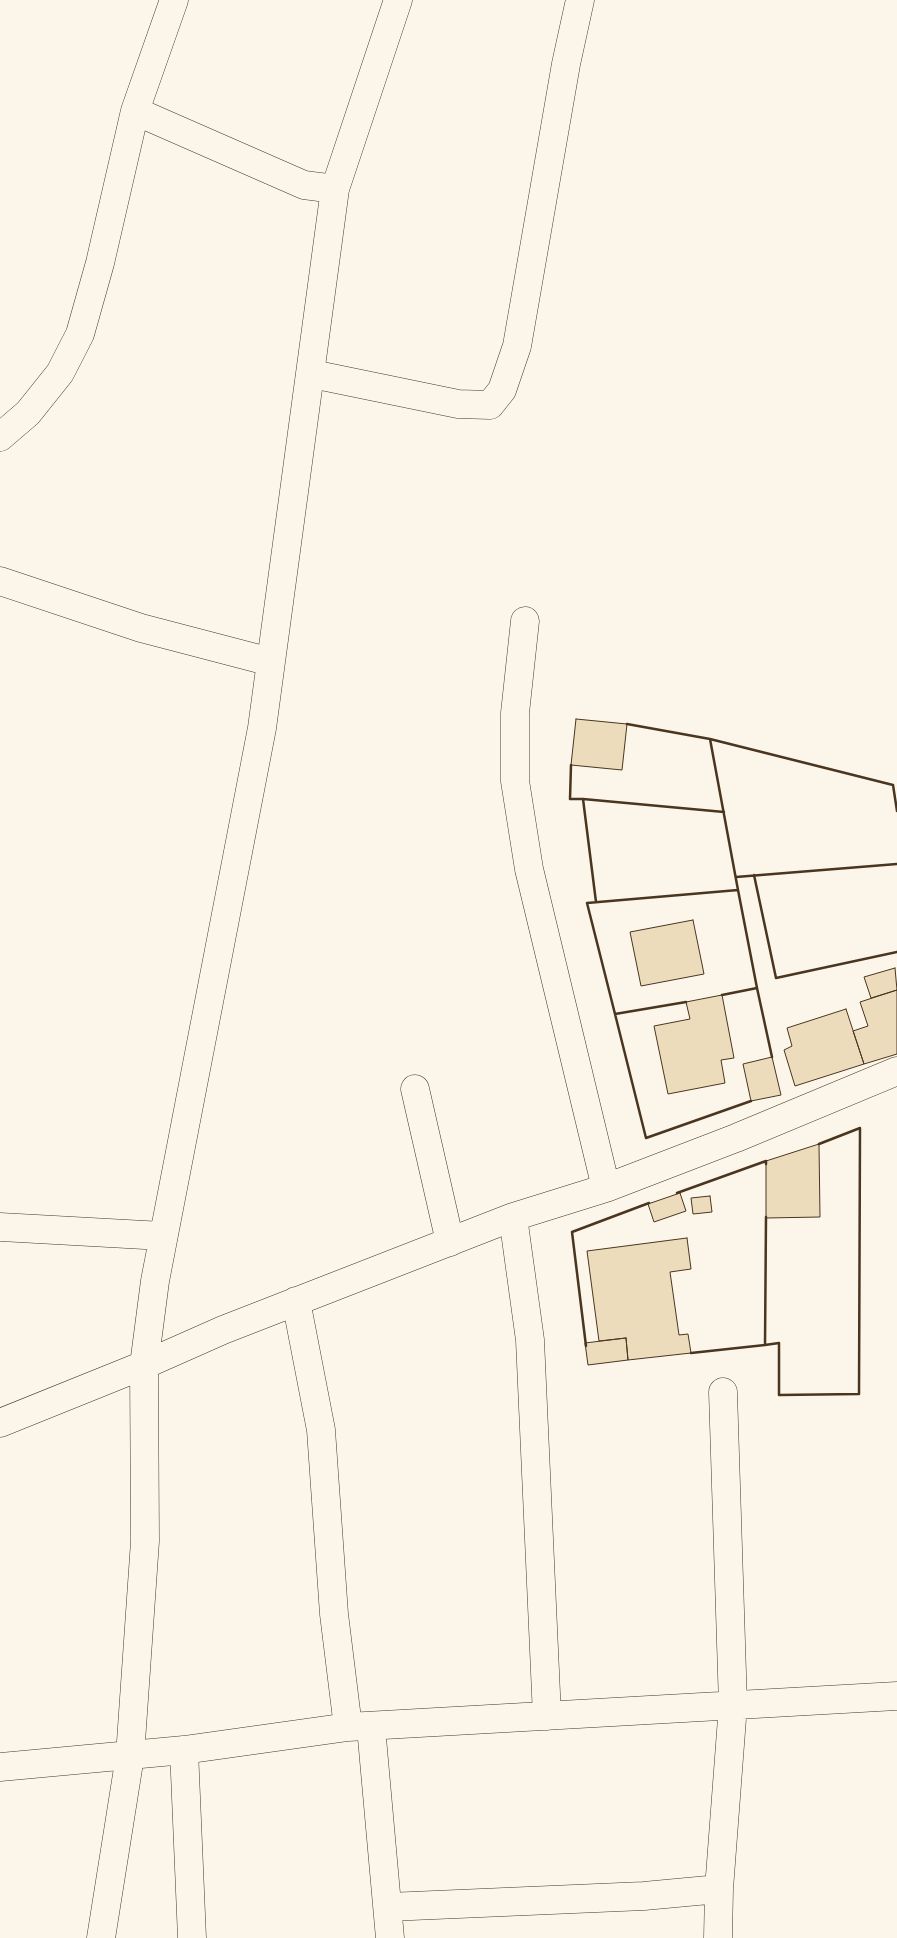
<!DOCTYPE html>
<html>
<head>
<meta charset="utf-8">
<style>
	body { margin:0 }
	canvas { display:block; background:#fbf6e9 }
</style>
</head>
<body>
<canvas width="897" height="1938"></canvas>
<script>
const c = document.querySelector('canvas').getContext('2d');
c.lineJoin = 'round';
function fillPath(path, color) { c.fillStyle = color; c.fill(path, 'evenodd'); }
const toPath = rows => new Path2D(rows.map(r => 'M' + r).join(''));
function strokePath(path, color, width, dash) { c.strokeStyle = color; c.lineWidth = width; c.lineCap = dash ? 'butt' : 'round'; c.setLineDash(dash || []); c.stroke(path); }
const building = toPath([
	[576,719,627,724,622,770,571,765,576,719],
	[693,920,704,974,641,986,630,932,693,920],
	[895,968,897,990,871,998,864,977,895,968],
	[897,990,897,1054,864,1064,853,1031,868,1026,860,1002,897,990],
	[722,995,734,1058,721,1060,725,1083,668,1094,654,1026,690,1019,686,1002,722,995],
	[846,1009,864,1064,795,1086,784,1050,792,1046,787,1028,846,1009],
	[772,1057,781,1095,751,1101,743,1064,772,1057],
	[819,1144,820,1217,766,1218,766,1161,819,1144],
	[680,1193,686,1211,654,1222,648,1204,680,1193],
	[710,1196,712,1212,693,1214,691,1198,710,1196],
	[687,1238,691,1269,670,1272,679,1335,688,1334,691,1353,628,1360,626,1338,599,1341,587,1251,687,1238],
	[626,1338,628,1360,588,1365,585,1343,626,1338]
]);
fillPath(building, '#ecdcbc');
strokePath(building, '#4a3520', 1);
const minor = toPath([
	[335,189,398,0],
	[312,374,458,404,490,405,502,390,517,346,566,64,580,0],
	[0,437,28,413,60,373,80,334,100,263,135,111,174,0],
	[0,581,141,628,271,662],
	[525,621,515,713,515,781,529,869,606,1188],
	[415,1089,450,1242],
	[513,1217,530,1340,547,1716],
	[0,1227,163,1236],
	[296,1301,321,1430,334,1614,348,1727],
	[0,1423,144,1365,223,1330,513,1217,606,1188,736,1138,897,1071],
	[371,1727,390,1938],
	[184,1750,192,1938],
	[0,1767,184,1750,348,1727,897,1696],
	[388,1907,644,1896,719,1889],
	[101,1938,130,1756,145,1541,144,1365,155,1281,262,728,335,189,304,185,135,111],
	[718,1938,719,1889,733,1705,723,1392]
]);
strokePath(minor, '#4a3520', 29);
strokePath(minor, '#fbf6e9', 28);
strokePath(toPath([
	[627,724,710,739],
	[571,765,570,799,583,799],
	[754,875,776,978,897,952],
	[736,877,897,864],
	[738,890,710,739,893,785,897,811],
	[596,902,583,799,724,812],
	[722,995,757,988,772,1057],
	[686,1002,615,1014,646,1138,751,1101],
	[615,1014,587,903,738,890,757,988],
	[677,1193,766,1161,766,1164],
	[765,1345,779,1343,779,1395,859,1394,860,1128,819,1144],
	[586,1346,572,1232,649,1203],
	[691,1353,765,1345,766,1217]
]), '#4a3520', 2.5);
</script>
</body>
</html>
